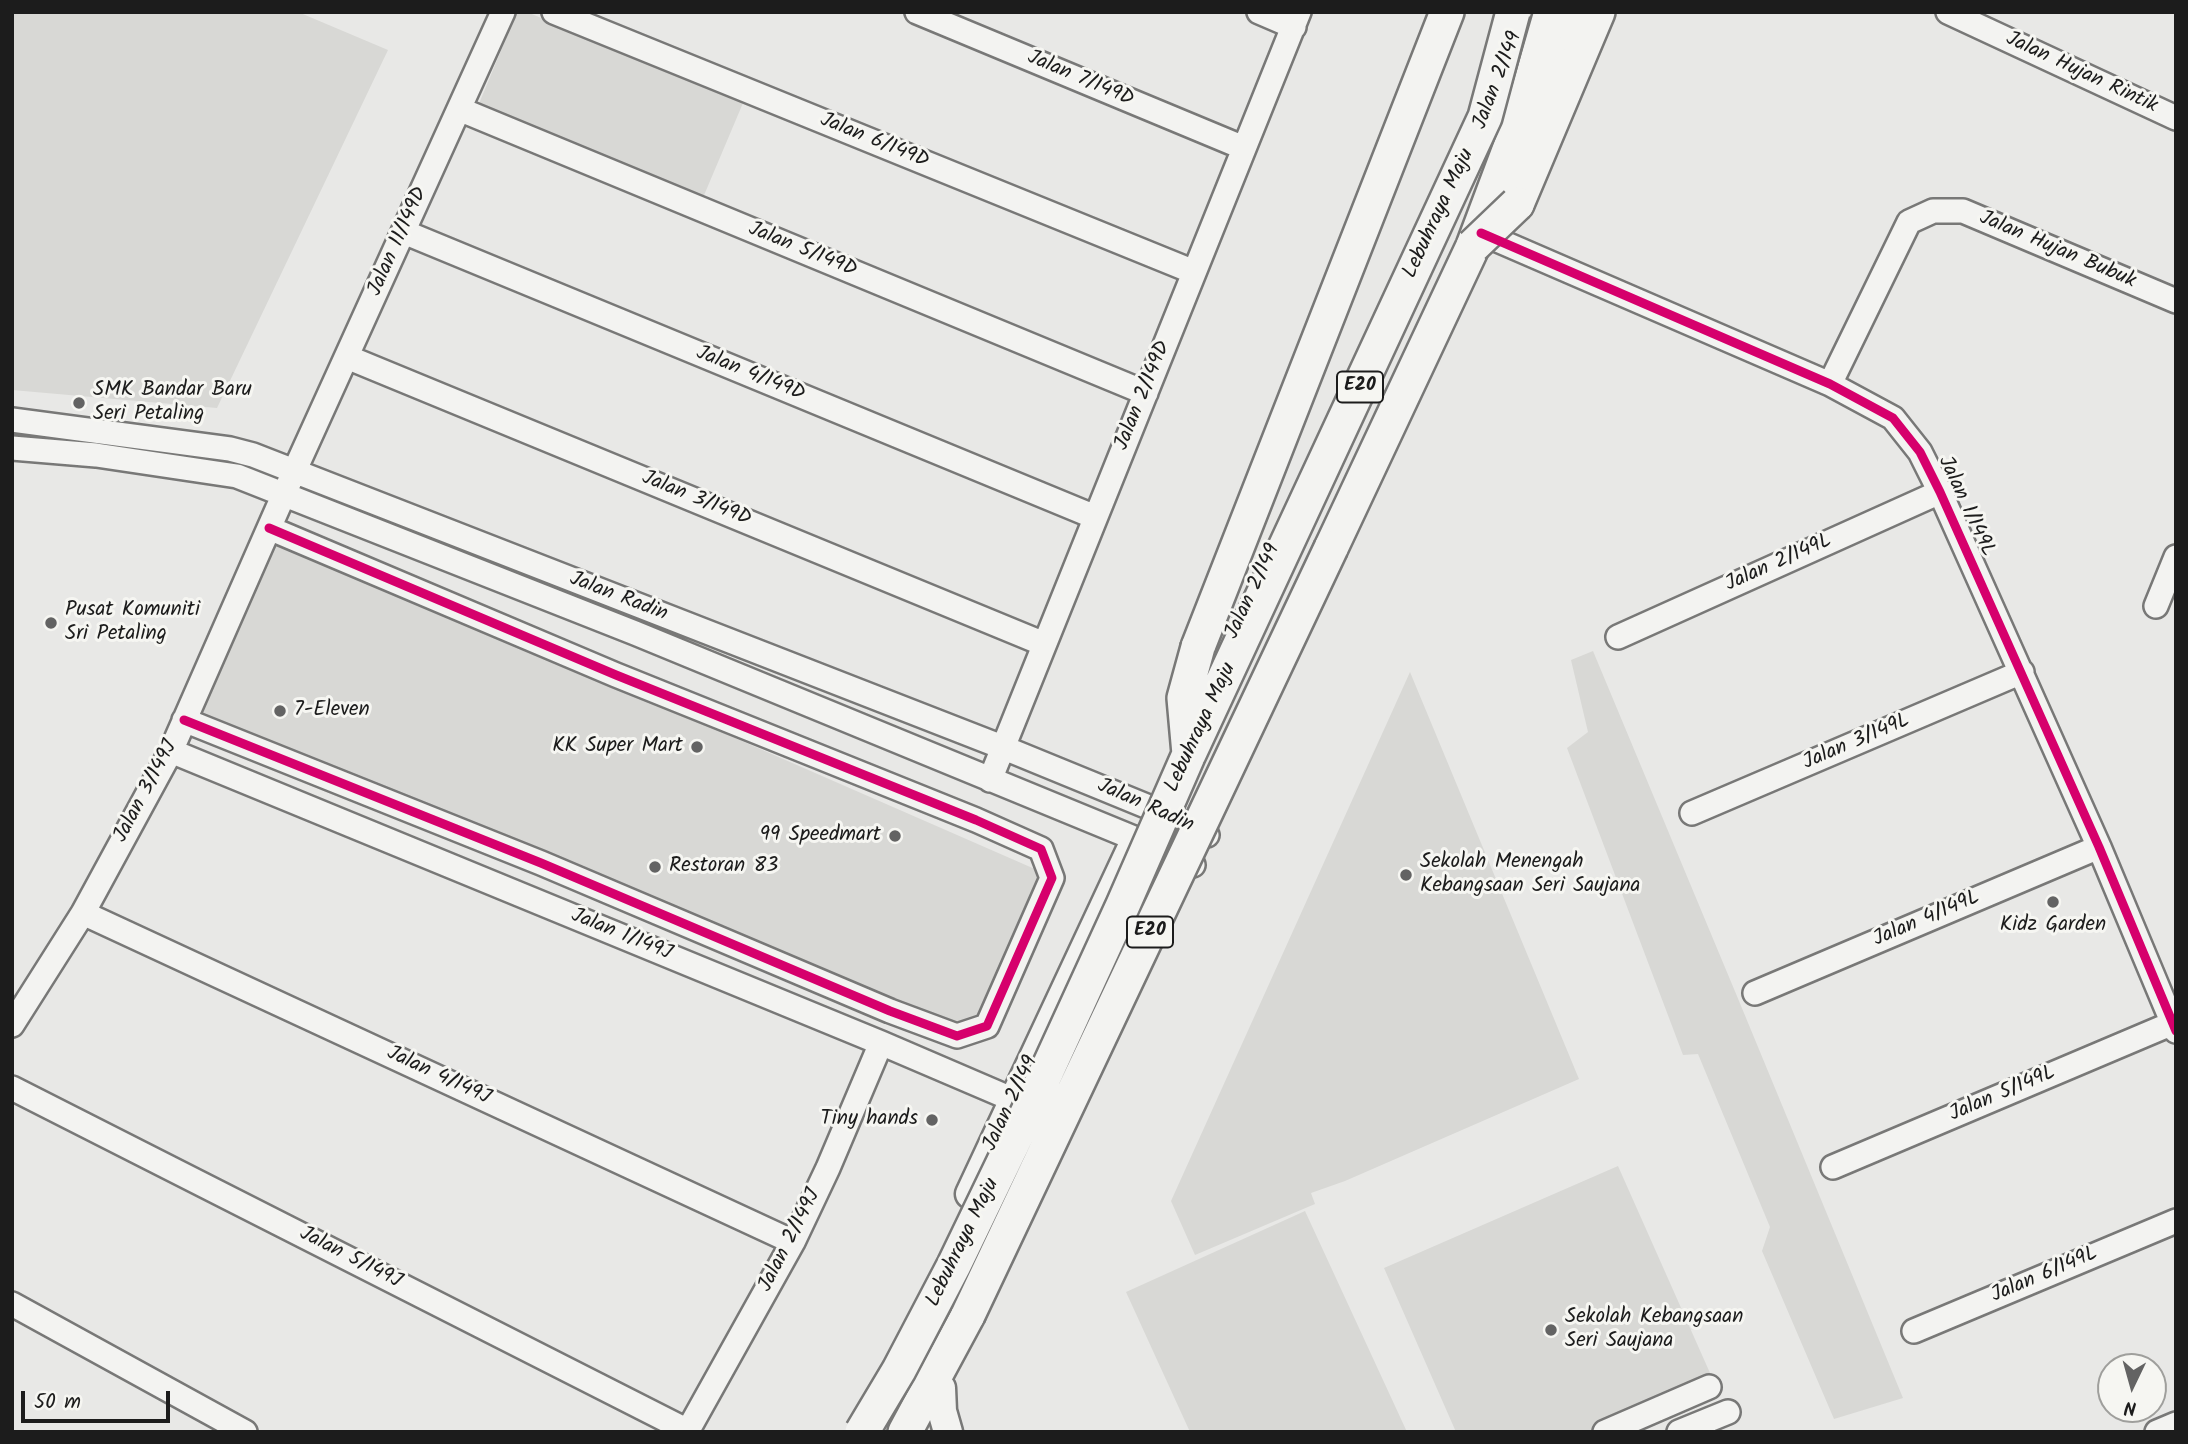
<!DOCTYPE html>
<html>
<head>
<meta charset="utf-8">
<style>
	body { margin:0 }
	#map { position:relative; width:2188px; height:1444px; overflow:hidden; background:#e8e8e6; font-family:Kalam,sans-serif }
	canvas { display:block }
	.frame { position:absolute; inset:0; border:14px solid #1c1c1c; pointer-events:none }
	.north { position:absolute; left:2097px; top:1353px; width:70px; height:70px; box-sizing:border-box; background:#f6f6f2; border:2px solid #9f9f9c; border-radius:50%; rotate:185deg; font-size:19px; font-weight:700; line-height:28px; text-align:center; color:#1c1c1c }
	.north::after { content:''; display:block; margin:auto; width:24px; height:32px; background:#636363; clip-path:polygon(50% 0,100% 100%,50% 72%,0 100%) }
	.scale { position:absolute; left:21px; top:1391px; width:149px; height:32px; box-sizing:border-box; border:4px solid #1c1c1c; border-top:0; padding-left:9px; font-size:21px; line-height:24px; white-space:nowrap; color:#1c1c1c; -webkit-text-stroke:5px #f6f6f2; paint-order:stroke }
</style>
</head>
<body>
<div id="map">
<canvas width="2188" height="1444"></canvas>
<div class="frame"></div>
<div class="north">N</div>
<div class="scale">50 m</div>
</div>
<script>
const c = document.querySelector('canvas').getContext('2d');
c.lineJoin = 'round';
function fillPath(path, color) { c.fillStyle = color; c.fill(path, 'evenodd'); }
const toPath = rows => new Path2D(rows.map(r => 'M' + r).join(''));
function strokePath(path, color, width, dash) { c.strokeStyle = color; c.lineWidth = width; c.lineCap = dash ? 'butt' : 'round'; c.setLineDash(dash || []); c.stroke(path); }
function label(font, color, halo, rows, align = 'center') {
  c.font = font + ' Kalam,sans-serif'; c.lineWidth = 6; c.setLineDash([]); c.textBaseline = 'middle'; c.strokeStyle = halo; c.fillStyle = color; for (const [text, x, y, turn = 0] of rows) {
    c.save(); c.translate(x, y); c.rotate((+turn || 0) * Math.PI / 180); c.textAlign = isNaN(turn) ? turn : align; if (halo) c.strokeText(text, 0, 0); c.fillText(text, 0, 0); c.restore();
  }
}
fillPath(toPath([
	[12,12,298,12,388,50,217,408,12,390],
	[517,12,527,12,743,103,702,200,478,106],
	[266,533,1044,873,984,1018,957,1030,194,713],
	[1593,651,1739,1001,1903,1398,1834,1419,1762,1251,1770,1227,1698,1054,1683,1055,1567,748,1588,732,1571,660],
	[1410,672,1579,1079,1345,1181,1311,1193,1315,1204,1195,1255,1171,1201],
	[1618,1166,1718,1391,1624,1432,1456,1432,1384,1268],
	[1305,1211,1407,1432,1190,1432,1126,1292]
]), '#d8d8d5');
const minor = toPath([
	[554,12,1194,272],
	[917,12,1244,148],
	[1259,12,1294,27],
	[1948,12,2176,118],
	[459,109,1146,393],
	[404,232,1095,517],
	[1481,233,1830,384,1893,418,1920,452,1940,492,2099,847,2176,1031],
	[347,357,1044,644],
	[1830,384,1909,222,1933,211,1963,211,2176,301],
	[12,420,230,449,253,455,1002,747,1151,808,1207,835],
	[12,448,96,455,237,476,635,633,1136,839,1193,865],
	[2156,606,2176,557],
	[1618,637,1940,492],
	[184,720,541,863,890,1011,957,1036,987,1026,1052,878,1041,849,976,820,616,675,269,528],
	[171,751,881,1043,1028,1106],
	[990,780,1299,12],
	[1692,813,2022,672],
	[83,913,793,1242],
	[1755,993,2099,847],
	[12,1025,83,913,171,751,284,494,503,12],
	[12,1088,688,1431],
	[1833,1167,2173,1023],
	[12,1304,245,1432],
	[1914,1331,2176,1221],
	[687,1432,793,1242,828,1168,881,1043],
	[1605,1432,1709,1387],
	[1679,1432,1728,1412],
	[2157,1432,2176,1424]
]);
const major = toPath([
	[1532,123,1578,12],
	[970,1194,1135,841],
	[941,1388,942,1411,948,1432]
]);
const highway = toPath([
	[1517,204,1598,12],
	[1331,548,1473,246,1518,126,1551,12],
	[1198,647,1447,12],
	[905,1432,968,1315]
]);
strokePath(minor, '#787877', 28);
strokePath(major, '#787877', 33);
strokePath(highway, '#787877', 38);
strokePath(minor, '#f3f3f1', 23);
strokePath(major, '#f3f3f1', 28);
strokePath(highway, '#f3f3f1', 33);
const highwayBridge = toPath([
	[1473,246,1517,204],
	[1189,754,1184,698,1198,647],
	[968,1315,1331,548],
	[862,1432,899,1370,954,1265,1034,1099,1123,905,1189,754,1485,117,1513,12]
]);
strokePath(highwayBridge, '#787877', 38, []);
strokePath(highwayBridge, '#f3f3f1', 33);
strokePath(toPath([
	[1481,233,1830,384,1893,418,1920,452,1940,492,2099,847,2176,1031],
	[184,720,541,863,890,1011,957,1036,987,1026,1052,878,1041,849,976,820,616,675,269,528]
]), '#d6006c', 9);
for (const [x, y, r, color] of [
	[79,403,7,"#636363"],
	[51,623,7,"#636363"],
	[280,711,7,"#636363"],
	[697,747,7,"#636363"],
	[895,836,7,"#636363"],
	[655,867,7,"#636363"],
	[1406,875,7,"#636363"],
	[2053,902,7,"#636363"],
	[932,1120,7,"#636363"],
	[1551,1330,7,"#636363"]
]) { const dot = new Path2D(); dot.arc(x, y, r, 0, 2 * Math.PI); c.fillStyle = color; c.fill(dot); strokePath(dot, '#f6f6f2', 2.5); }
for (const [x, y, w] of [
	[1360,387,46],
	[1150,932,46]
]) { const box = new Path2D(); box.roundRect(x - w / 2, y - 15.5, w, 31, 5); c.fillStyle = '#f6f6f2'; c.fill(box); strokePath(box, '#1c1c1c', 2); }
label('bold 19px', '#1c1c1c', null, [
	["E20",1360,387],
	["E20",1150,932]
]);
label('21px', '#1c1c1c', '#f6f6f2', [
	["Jalan Hujan Rintik",2081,74,25],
	["Jalan 7/149D",1080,80,23],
	["Jalan 2/149",1499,81,-69],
	["Jalan 6/149D",874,142,22],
	["Lebuhraya Maju",1440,214,-65],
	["Jalan 11/149D",399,242,-66],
	["Jalan 5/149D",802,251,22],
	["Jalan Hujan Bubuk",2057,251,23],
	["Jalan 4/149D",750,375,22],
	["Jalan 2/149D",1144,396,-68],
	["Jalan 3/149D",696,500,22],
	["Jalan 1/149L",1965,507,65],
	["Jalan 2/149L",1779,564,-24],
	["Jalan 2/149",1254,592,-65],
	["Jalan Radin",618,598,21],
	["Lebuhraya Maju",1202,728,-65],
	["Jalan 3/149L",1857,743,-23],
	["Jalan 3/149J",147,792,-62],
	["Jalan Radin",1145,807,24],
	["Jalan 4/149L",1927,920,-23],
	["Jalan 1/149J",621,936,22],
	["Jalan 4/149J",438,1077,25],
	["Jalan 5/149L",2003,1095,-23],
	["Jalan 2/149",1012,1104,-65],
	["Jalan 2/149J",791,1241,-63],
	["Lebuhraya Maju",964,1243,-64],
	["Jalan 5/149J",350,1259,27],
	["Jalan 6/149L",2045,1276,-23]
]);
label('21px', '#1c1c1c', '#f6f6f2', [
	["SMK Bandar Baru",93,391],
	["Seri Petaling",93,415],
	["Pusat Komuniti",65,611],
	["Sri Petaling",65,635],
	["7-Eleven",294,711],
	["KK Super Mart",683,747,"right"],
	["99 Speedmart",881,836,"right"],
	["Sekolah Menengah",1420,863],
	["Kebangsaan Seri Saujana",1420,887],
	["Restoran 83",669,867],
	["Kidz Garden",2053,926,"center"],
	["Tiny hands",918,1120,"right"],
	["Sekolah Kebangsaan",1565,1318],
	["Seri Saujana",1565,1342]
], 'left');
</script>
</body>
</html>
